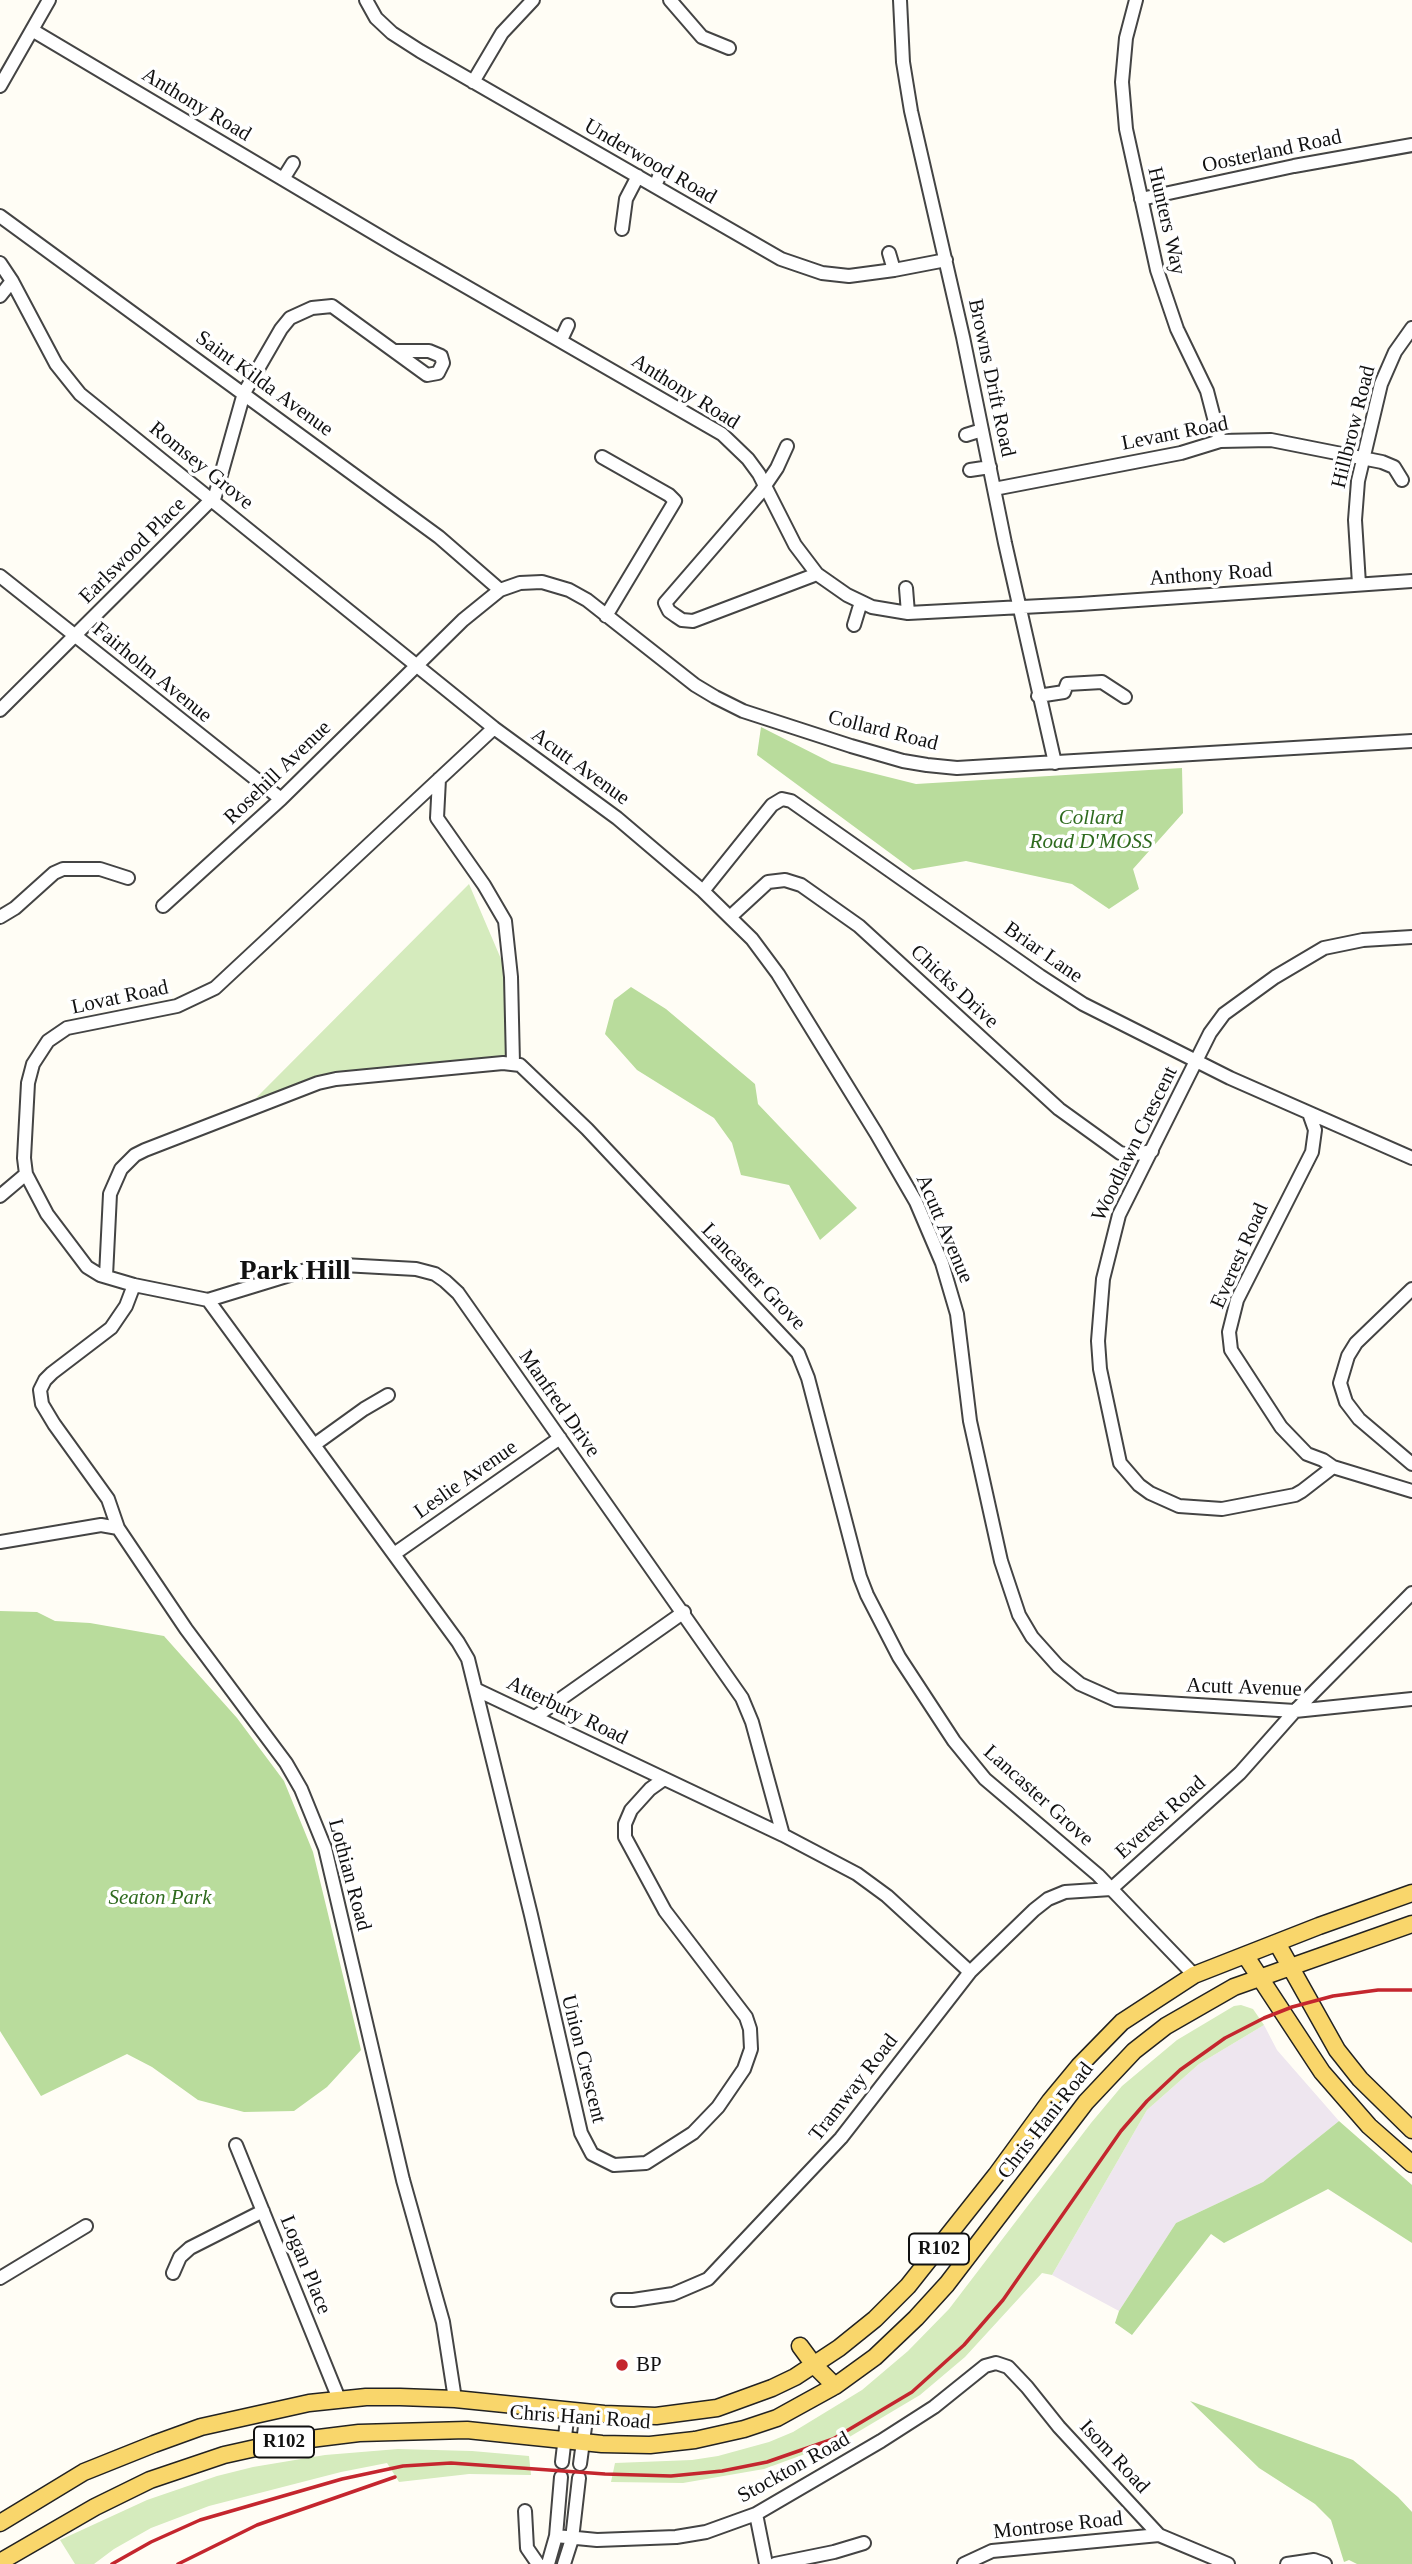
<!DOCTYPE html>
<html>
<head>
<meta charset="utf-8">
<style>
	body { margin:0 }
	canvas { display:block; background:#fffdf5 }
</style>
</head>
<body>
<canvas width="1412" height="2564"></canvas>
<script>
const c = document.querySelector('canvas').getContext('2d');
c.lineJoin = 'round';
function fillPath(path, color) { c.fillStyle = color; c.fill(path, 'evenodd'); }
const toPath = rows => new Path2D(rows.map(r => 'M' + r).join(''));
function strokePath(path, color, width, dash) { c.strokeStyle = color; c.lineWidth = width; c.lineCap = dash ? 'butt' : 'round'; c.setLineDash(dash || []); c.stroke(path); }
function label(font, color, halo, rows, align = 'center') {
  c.font = font + ' Georgia,serif'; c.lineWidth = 7; c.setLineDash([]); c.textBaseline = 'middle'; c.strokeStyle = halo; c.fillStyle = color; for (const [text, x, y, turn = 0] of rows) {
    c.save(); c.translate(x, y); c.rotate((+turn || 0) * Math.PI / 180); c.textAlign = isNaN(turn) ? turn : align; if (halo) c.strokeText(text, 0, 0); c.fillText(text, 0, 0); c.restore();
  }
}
fillPath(toPath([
	[1264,2025,1277,2050,1339,2121,1263,2182,1176,2223,1119,2311,1052,2275,1147,2110,1199,2064]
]), '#eee6ef');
fillPath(toPath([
	[469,884,504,966,507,1055,331,1076,256,1098],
	[1241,2005,1253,2009,1264,2025,1199,2064,1147,2110,1052,2275,1042,2273,965,2357,920,2395,846,2439,764,2469,683,2483,611,2482,615,2463,692,2460,718,2456,769,2442,793,2432,862,2390,908,2351,949,2309,1091,2123,1122,2086,1177,2040,1234,2006],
	[398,2449,472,2451,529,2456,531,2475,469,2474,399,2482,387,2463,341,2472,209,2506,151,2528,114,2549,94,2564,75,2564,60,2540,147,2500,217,2476,253,2467,325,2455]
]), '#d5ebbd');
fillPath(toPath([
	[761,727,832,763,916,784,1182,768,1183,813,1133,869,1139,889,1109,909,1072,884,966,861,913,870,757,755],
	[631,987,666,1009,755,1084,758,1104,857,1208,820,1240,789,1185,741,1175,732,1143,714,1118,637,1070,605,1034,614,1000],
	[0,1611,37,1612,55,1621,90,1623,164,1636,237,1718,284,1781,313,1852,361,2050,327,2087,294,2111,244,2112,198,2100,152,2067,127,2054,41,2096,0,2031],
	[1339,2121,1412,2185,1412,2243,1328,2189,1224,2243,1211,2234,1132,2335,1115,2323,1119,2311,1176,2223,1263,2182],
	[1190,2401,1353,2460,1398,2497,1412,2512,1412,2564,1357,2564,1349,2560,1344,2562,1331,2520,1315,2504,1259,2468]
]), '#b9dc9c');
const minor = toPath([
	[366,0,376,18,392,33,420,51,781,259,822,273,849,276,894,270,946,260],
	[670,0,702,37,729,48],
	[900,0,903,62,911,111,963,337,1005,543,1055,763],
	[1136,0,1126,38,1122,82,1126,129,1157,270,1177,329,1207,391,1220,441],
	[32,30,399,248,722,434,748,459,759,474,795,545,817,574,847,595,872,607,908,613,1080,604,1412,581],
	[473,82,502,33,533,0],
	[0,86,49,0],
	[283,179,293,163],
	[655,186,661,172],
	[1141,199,1294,166,1412,145],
	[0,216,439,537,500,590],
	[622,229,626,199,638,176],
	[889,253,894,270],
	[0,263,12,281,56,364,80,394,494,728,617,818,703,891,752,939,778,974,876,1133,916,1202,942,1263,957,1314,970,1421,1001,1561,1019,1615,1032,1637,1058,1666,1080,1684,1116,1700,1295,1711,1412,1699],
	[0,296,12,281],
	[561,340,568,325],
	[966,435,982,430],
	[787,446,777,468,760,493,665,603,669,611,676,616,682,620,693,621,817,574],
	[602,457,669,495,675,501,606,616],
	[970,470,990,467],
	[994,489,1181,453,1220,441,1271,440,1382,462,1394,467,1402,480],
	[0,576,281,799],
	[1359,584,1355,520,1358,481,1381,384,1395,352,1412,328],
	[906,588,908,613],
	[854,625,861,602],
	[1038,696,1064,692,1067,684,1102,682,1125,697],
	[0,710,215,496,244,393,281,329,290,318,312,308,332,306,427,375,438,373,443,363,441,356,429,351,396,351],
	[494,728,215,988,177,1006,67,1028,48,1041,33,1064,28,1083,24,1158,26,1174,47,1214,87,1267,100,1275,134,1285,208,1300,306,1270,343,1265,416,1269,435,1274,445,1281,458,1293,742,1698,752,1722,783,1835],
	[439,779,437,818,484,885,505,921,511,977,513,1063],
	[703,891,772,805,782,799,791,801,1040,976,1083,1004,1230,1078,1412,1158],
	[163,906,281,799,463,620,500,590,520,583,542,582,569,590,587,600,695,685,715,697,743,711,851,746,903,761,927,765,957,768,990,766,1412,741],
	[0,917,15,908,54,873,63,869,100,869,128,878],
	[730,917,768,882,785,880,801,885,859,926,1059,1109,1120,1153,1130,1155,1152,1151],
	[1309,1113,1315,1130,1312,1152,1237,1300,1229,1332,1231,1350,1281,1427,1307,1454,1323,1460,1333,1467,1412,1491],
	[0,1196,26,1174],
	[106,1276,110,1194,121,1169,135,1155,145,1150,318,1083,336,1079,503,1063,520,1065,587,1129,798,1353,808,1378,860,1577,867,1595,899,1657,954,1741,985,1779,1098,1875,1194,1975],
	[1412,1289,1356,1343,1348,1356,1340,1383,1346,1402,1359,1419,1412,1464],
	[208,1300,458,1642,468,1659,531,1915,581,2133,592,2154,614,2165,646,2163,693,2133,718,2107,744,2069,751,2049,750,2029,746,2017,665,1911,625,1837,625,1824,631,1810,650,1789,664,1779],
	[314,1445,364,1409,388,1395],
	[1333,1467,1302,1491,1295,1495,1222,1509,1179,1506,1150,1493,1139,1485,1120,1463,1100,1369,1098,1341,1103,1279,1119,1215,1210,1033,1224,1014,1275,977,1324,948,1363,940,1412,937],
	[118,1528,108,1499,54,1424,42,1404,40,1390,45,1380,52,1373,111,1328,126,1306,134,1285],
	[0,1542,101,1525,118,1528,186,1629,286,1763,301,1789,325,1848,403,2180,443,2322,455,2399],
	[394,1554,560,1438],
	[477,1690,783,1835,857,1874,887,1896,970,1972],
	[535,1717,684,1612],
	[1111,1889,1240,1773,1295,1711,1412,1593],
	[236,2145,339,2399],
	[173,2273,180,2257,190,2248,263,2211],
	[0,2278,86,2226],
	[618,2300,633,2300,673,2294,708,2279,841,2138,970,1972,1034,1910,1048,1899,1065,1892,1111,1889],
	[562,2462,568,2411],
	[580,2464,587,2412],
	[525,2511,527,2548,538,2564],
	[756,2514,766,2564],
	[556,2536,597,2540,676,2537,706,2532,756,2514,881,2441,934,2407,985,2366,996,2363,1008,2367,1027,2387,1059,2427,1159,2535,1228,2564],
	[548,2564,556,2536,561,2477],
	[564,2564,572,2539,579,2478],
	[775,2564,834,2552,864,2543],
	[964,2564,992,2551,1159,2535],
	[1287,2564,1314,2560,1325,2564]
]);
const major = toPath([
	[1277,1943,1337,2050,1360,2079,1412,2130],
	[1245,1955,1322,2072,1369,2126,1412,2164],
	[800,2346,814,2365,835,2386],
	[0,2523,84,2472,154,2444,201,2427,309,2403,366,2397,400,2397,455,2399,604,2414,656,2416,717,2408,772,2388,795,2377,839,2348,875,2319,908,2286,996,2175,1050,2101,1079,2066,1122,2022,1194,1975,1319,1926,1412,1893],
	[0,2562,95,2507,150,2480,224,2455,278,2443,359,2433,467,2430,602,2444,650,2445,695,2440,744,2429,777,2418,835,2386,875,2357,916,2318,947,2284,1086,2102,1134,2051,1166,2026,1234,1987,1412,1924]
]);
strokePath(minor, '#444', 16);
strokePath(major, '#222', 19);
strokePath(minor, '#fff', 12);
strokePath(major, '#f9d66b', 16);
strokePath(toPath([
	[112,2564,151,2542,200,2520,342,2479,403,2466,451,2463,605,2474,671,2476,722,2471,767,2462,833,2439,912,2392,964,2345,1003,2300,1121,2131,1147,2101,1180,2070,1225,2038,1264,2018,1292,2007,1333,1996,1378,1990,1412,1990],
	[178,2564,257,2525,395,2477]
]), '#c4262e', 3.5);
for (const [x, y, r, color] of [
	[622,2365,7,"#c4262e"]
]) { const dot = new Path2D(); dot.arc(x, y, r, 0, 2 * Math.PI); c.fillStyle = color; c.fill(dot); strokePath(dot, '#fff', 2.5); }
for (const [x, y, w] of [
	[939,2249,60],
	[284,2442,60]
]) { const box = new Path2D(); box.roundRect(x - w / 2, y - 15.5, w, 31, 5); c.fillStyle = '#fff'; c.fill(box); strokePath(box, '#111', 2); }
label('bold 19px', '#111', null, [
	["R102",939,2249],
	["R102",284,2442]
]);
label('21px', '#111', '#fff', [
	["Anthony Road",196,105,31],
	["Oosterland Road",1272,152,-12],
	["Underwood Road",650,162,30],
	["Hunters Way",1166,221,77],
	["Browns Drift Road",991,378,78],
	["Saint Kilda Avenue",264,384,36],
	["Anthony Road",685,392,32],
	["Hillbrow Road",1354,427,-76],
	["Levant Road",1175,434,-11],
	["Romsey Grove",201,466,39],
	["Earlswood Place",133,551,-45],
	["Anthony Road",1211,575,-4],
	["Fairholm Avenue",152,673,39],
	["Collard Road",883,731,14],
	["Acutt Avenue",580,767,36],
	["Rosehill Avenue",278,773,-44],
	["Briar Lane",1043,953,35],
	["Chicks Drive",954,987,43],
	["Lovat Road",120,998,-12],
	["Woodlawn Crescent",1135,1144,-64],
	["Acutt Avenue",944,1229,67],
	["Everest Road",1240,1256,-66],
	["Lancaster Grove",753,1277,46],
	["Manfred Drive",559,1404,55],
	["Leslie Avenue",466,1480,-35],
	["Acutt Avenue",1244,1688,2],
	["Atterbury Road",567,1711,26],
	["Lancaster Grove",1038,1796,42],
	["Everest Road",1161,1818,-42],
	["Lothian Road",349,1875,75],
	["Union Crescent",583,2059,76],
	["Tramway Road",854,2088,-52],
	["Chris Hani Road",1046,2121,-52],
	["Logan Place",305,2265,68],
	["Chris Hani Road",580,2418,4],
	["Isom Road",1114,2457,47],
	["Stockton Road",794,2468,-29],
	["Montrose Road",1058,2526,-6]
]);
label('italic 21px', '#2f6b1f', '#fff', [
	["Collard",1091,818],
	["Road D'MOSS",1091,842],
	["Seaton Park",160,1898]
]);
label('21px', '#111', '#fff', [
	["BP",636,2365]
], 'left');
label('bold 28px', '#111', '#fff', [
	["Park Hill",295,1272]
]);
</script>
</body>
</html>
